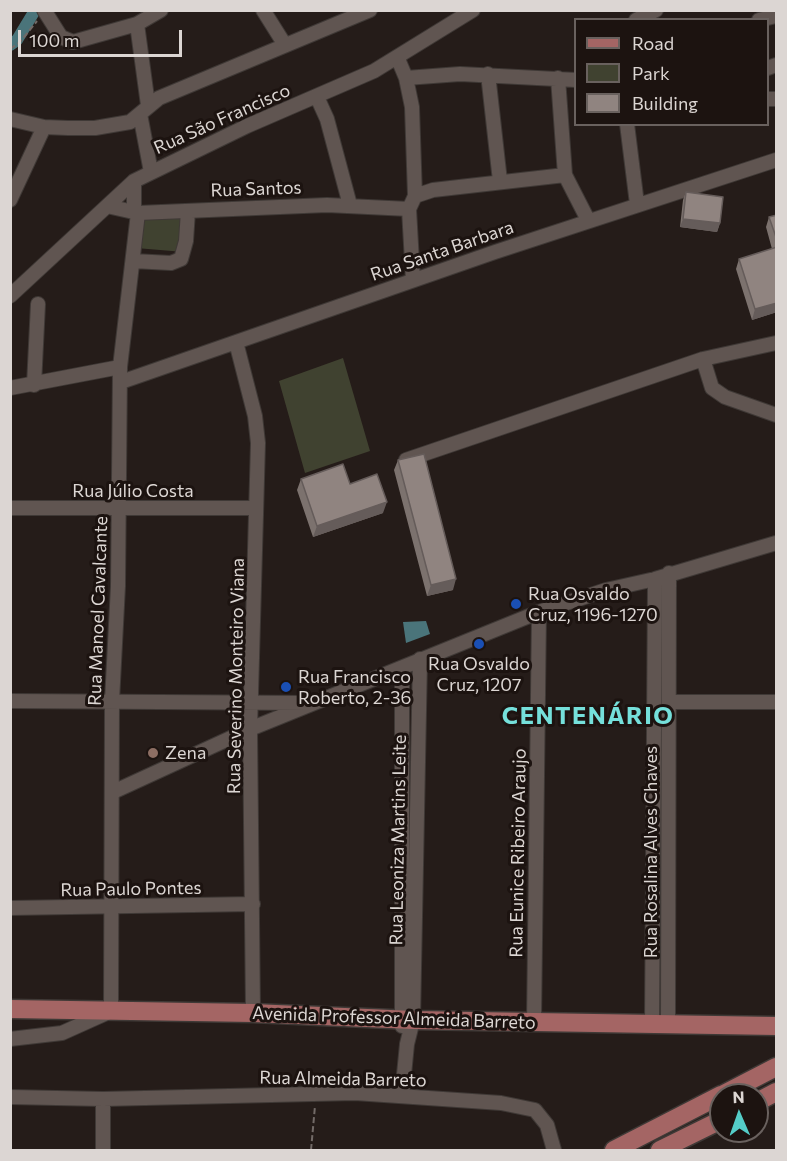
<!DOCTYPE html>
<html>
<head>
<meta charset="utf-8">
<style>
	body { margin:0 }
	#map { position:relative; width:787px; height:1161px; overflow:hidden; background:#251c19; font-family:Commissioner,sans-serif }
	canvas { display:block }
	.frame { position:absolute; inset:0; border:12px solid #dcd6d3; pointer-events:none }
	.legend { position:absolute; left:574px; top:18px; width:195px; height:108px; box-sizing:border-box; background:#1c1310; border:2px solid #69615e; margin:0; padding:8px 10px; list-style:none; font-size:18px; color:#dcd6d3 }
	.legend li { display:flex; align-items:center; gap:12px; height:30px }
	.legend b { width:30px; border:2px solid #69615e }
	.north { position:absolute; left:709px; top:1083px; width:60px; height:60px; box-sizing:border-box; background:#1c1310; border:2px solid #69615e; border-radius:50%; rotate:358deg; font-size:16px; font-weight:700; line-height:24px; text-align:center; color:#dcd6d3 }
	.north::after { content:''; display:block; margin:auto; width:21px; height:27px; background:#54cdc8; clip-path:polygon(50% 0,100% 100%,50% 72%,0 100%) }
	.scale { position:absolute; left:18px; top:30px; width:164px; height:27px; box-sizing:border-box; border:3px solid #dcd6d3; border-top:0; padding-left:8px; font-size:18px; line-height:21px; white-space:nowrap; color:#dcd6d3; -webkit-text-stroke:4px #1c1310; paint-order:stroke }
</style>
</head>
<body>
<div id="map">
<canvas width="787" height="1161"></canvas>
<div class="frame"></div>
<ul class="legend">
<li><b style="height:8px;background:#a46564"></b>Road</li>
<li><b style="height:16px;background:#404230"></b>Park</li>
<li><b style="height:16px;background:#908480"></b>Building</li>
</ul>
<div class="north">N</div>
<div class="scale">100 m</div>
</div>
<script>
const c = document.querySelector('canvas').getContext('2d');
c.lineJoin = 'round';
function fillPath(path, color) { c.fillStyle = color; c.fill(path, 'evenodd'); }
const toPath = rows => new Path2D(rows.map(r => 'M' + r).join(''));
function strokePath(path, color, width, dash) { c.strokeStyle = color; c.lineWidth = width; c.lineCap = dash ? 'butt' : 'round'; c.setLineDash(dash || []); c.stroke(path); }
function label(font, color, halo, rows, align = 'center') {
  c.font = font + ' Commissioner,sans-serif'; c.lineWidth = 6; c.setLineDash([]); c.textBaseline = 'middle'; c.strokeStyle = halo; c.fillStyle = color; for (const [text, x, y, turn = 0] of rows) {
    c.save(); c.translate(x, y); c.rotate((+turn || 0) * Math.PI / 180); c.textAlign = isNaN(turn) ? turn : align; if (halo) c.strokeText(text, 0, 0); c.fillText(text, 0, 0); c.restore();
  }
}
fillPath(toPath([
	[142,205,186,210,184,252,136,248],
	[343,358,370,451,305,473,279,381]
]), '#404230');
fillPath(toPath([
	[426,621,430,634,406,643,403,622]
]), '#4a747a');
strokePath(toPath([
	[10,45,17,40,34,12]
]), '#4a747a', 12);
const minor = toPath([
	[44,10,61,37,73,42,137,24,161,10],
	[263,10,285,45],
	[636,20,656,10],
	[759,20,776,16],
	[137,24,148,105],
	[398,59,406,78,412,107,415,196,409,209,413,280],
	[768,68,776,65],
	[488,74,500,181],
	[406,78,460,74,576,80],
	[558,78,565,175,588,220],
	[317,97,327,119,350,205],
	[768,99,776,99],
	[140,114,151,172],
	[10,119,44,127,68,128,95,128,130,122,159,98,370,10],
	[627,124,637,204],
	[415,196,433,190,565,175],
	[10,200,44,127],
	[107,206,138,213,327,205,409,209],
	[134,211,134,181],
	[133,261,171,263,181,259,186,241,188,211],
	[10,296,134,181,247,126,374,71,473,10],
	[236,342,255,416,258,443,250,729,253,1013],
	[703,359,712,388,725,397,776,415],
	[121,382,495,252,776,160],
	[34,385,38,304],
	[10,388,120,367],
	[406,460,703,359,776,343],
	[10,508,256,508],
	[402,669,402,1026],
	[10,701,310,703],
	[671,702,776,702],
	[113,792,250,729,539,612,606,590,655,579,776,543],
	[10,908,253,904],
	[534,1023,539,612],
	[652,1023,655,579],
	[668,1024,669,573],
	[10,1039,62,1033,111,1011,112,701,118,586,120,367,138,213],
	[402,1095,407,1044,413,1020,420,659],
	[10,1097,103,1099,355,1093,501,1103,535,1110,547,1125,554,1150],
	[103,1150,103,1099]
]);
const major = toPath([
	[10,1009,253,1013,413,1020,776,1026],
	[722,1095,776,1067],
	[757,1102,776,1092],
	[614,1150,721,1095],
	[660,1150,721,1120]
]);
strokePath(minor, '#3f3936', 16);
strokePath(major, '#3f3936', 21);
strokePath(toPath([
	[10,49,20,42,37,21],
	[311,1150,315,1106]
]), '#726a67', 2, [6, 3]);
strokePath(minor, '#605551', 14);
strokePath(major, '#a46564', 18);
fillPath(toPath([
	[686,192,720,223,717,232,680,227,683,200],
	[777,215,777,312,752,320,736,269,739,259,772,249,766,227,769,217],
	[398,460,453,590,427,596,394,470],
	[301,479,350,484,383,513,313,537,297,490]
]), '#7c726e');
fillPath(toPath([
	[683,219,720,223,717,232,680,227],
	[777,303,777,312,752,320,755,309],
	[387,502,383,513,313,537,317,526],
	[456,579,453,590,427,596,431,585]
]), '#655c5a');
const building = toPath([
	[686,192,723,197,720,223,683,219,686,192],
	[777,215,777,240,769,217,777,215],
	[777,247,777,303,755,309,739,259,777,247],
	[424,454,456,579,431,585,398,460,424,454],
	[343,464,350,484,377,474,387,502,317,526,301,479,343,464]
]);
fillPath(building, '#908480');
strokePath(building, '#655c5a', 1.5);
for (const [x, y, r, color] of [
	[516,604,6,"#1a4fb4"],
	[479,644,6,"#1a4fb4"],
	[286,687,6,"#1a4fb4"],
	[153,753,6,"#8d6e63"]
]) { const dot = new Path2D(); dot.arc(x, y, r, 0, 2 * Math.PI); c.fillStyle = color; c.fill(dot); strokePath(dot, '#1c1310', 2); }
label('18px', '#dcd6d3', '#1c1310', [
	["Rua São Francisco",222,119,-24],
	["Rua Santos",256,189,-2],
	["Rua Santa Barbara",442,251,-19],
	["Rua Júlio Costa",133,491],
	["Rua Manoel Cavalcante",98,611,-88],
	["Rua Severino Monteiro Viana",236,676,-89],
	["Rua Leoniza Martins Leite",398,840,-89],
	["Rua Rosalina Alves Chaves",651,852,-90],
	["Rua Eunice Ribeiro Araujo",518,853,-89],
	["Rua Paulo Pontes",131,889,-1],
	["Avenida Professor Almeida Barreto",394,1018,2],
	["Rua Almeida Barreto",343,1079,1]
]);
label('18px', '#dcd6d3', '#1c1310', [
	["Rua Osvaldo",528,594],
	["Cruz, 1196-1270",528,615],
	["Rua Osvaldo",479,664,"center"],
	["Cruz, 1207",479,685,"center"],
	["Rua Francisco",298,677],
	["Roberto, 2-36",298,698],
	["Zena",165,753]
], 'left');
c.letterSpacing = '1.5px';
label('bold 24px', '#75e0db', '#1c1310', [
	["CENTENÁRIO",588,716]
]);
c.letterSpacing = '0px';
</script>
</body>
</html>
